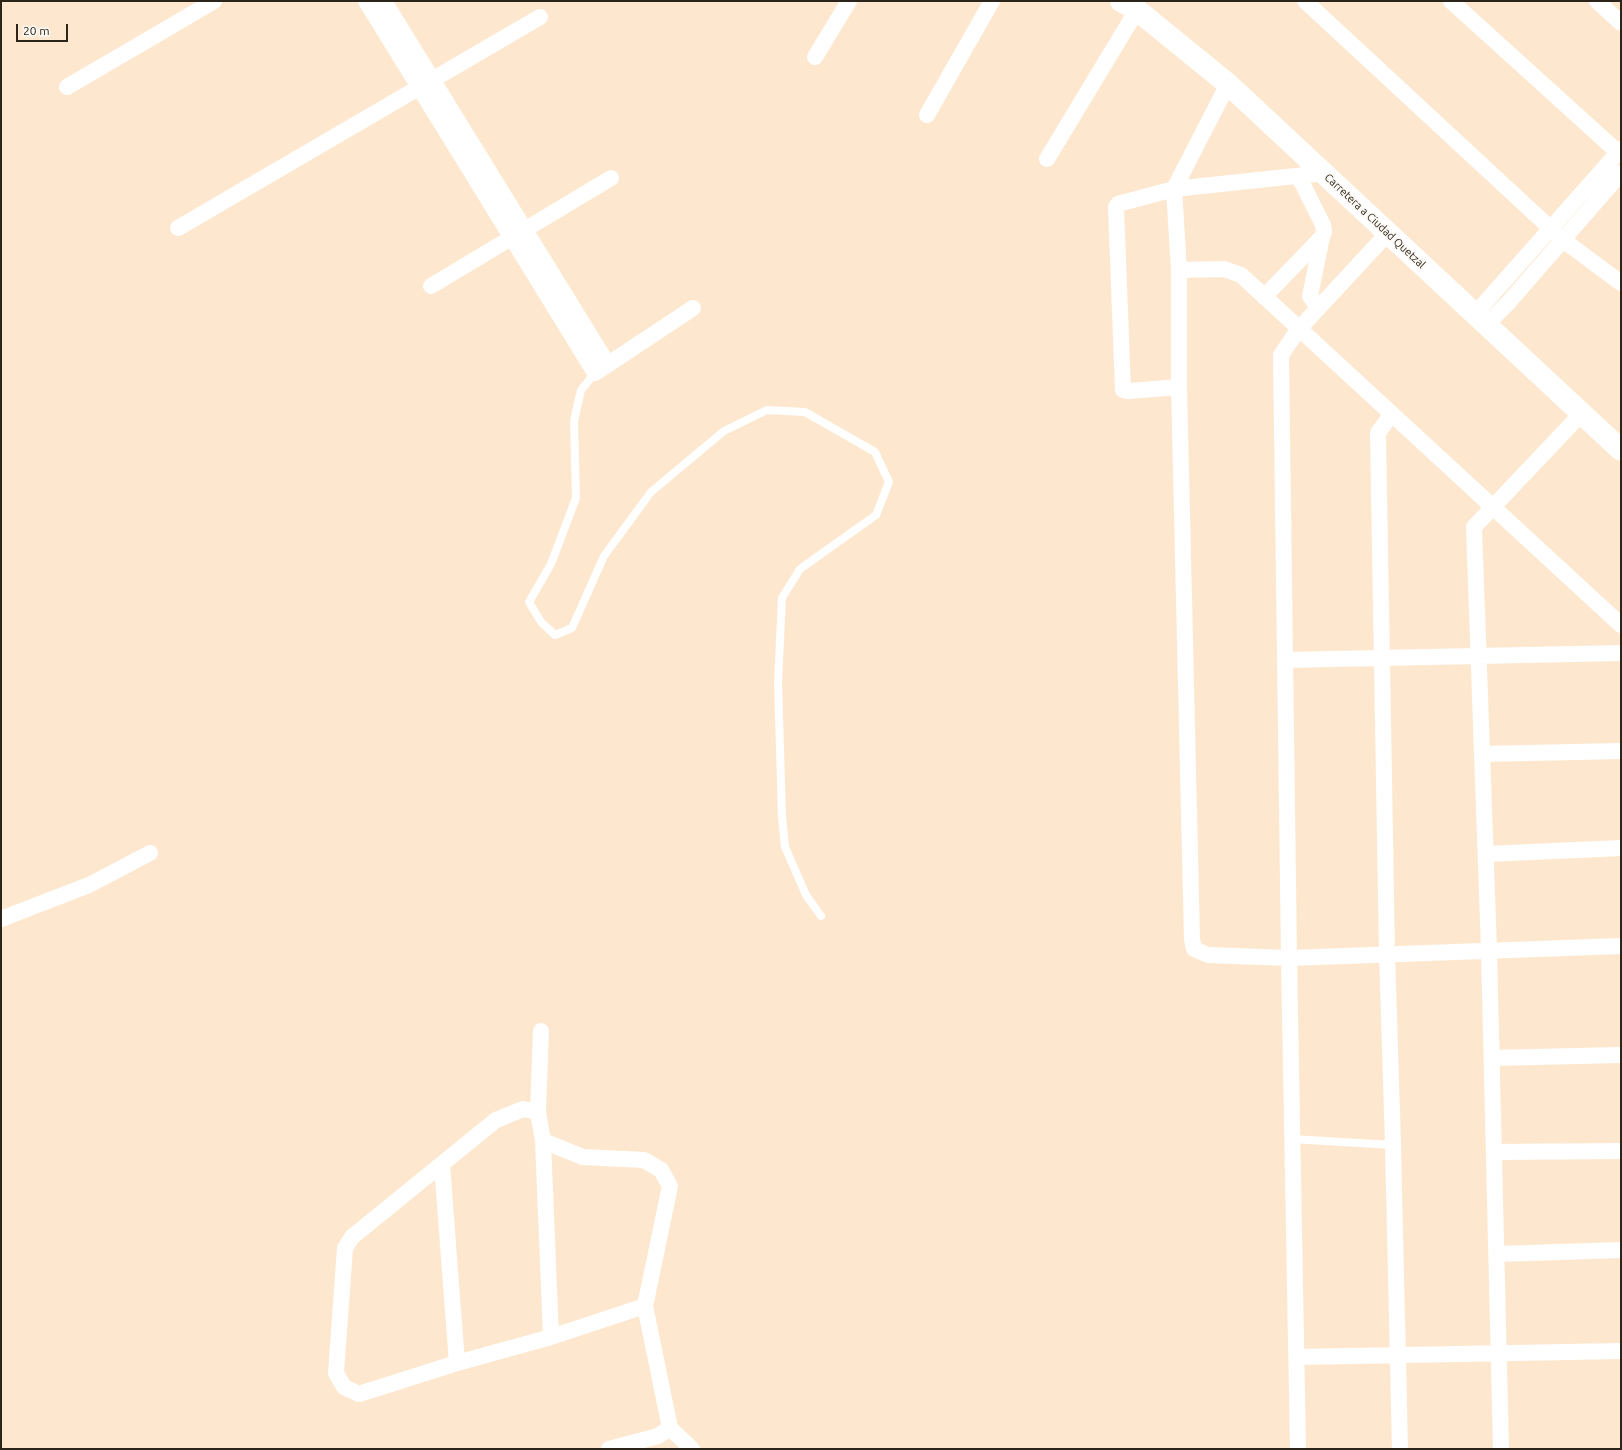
<!DOCTYPE html>
<html>
<head>
<meta charset="utf-8">
<style>
	body { margin:0 }
	#map { position:relative; width:1622px; height:1450px; overflow:hidden; background:#fde8cf; font-family:Ubuntu,sans-serif }
	canvas { display:block }
	.frame { position:absolute; inset:0; border:2px solid #2b241a; pointer-events:none }
	.scale { position:absolute; left:16px; top:24px; width:52px; height:18px; box-sizing:border-box; border:2px solid #2b241a; border-top:0; padding-left:5px; font-size:12px; line-height:14px; white-space:nowrap; color:#2b241a; -webkit-text-stroke:3px #fcf8f3; paint-order:stroke }
</style>
</head>
<body>
<div id="map">
<canvas width="1622" height="1450"></canvas>
<div class="frame"></div>
<div class="scale">20 m</div>
</div>
<script>
const c = document.querySelector('canvas').getContext('2d');
c.lineJoin = 'round';
const toPath = rows => new Path2D(rows.map(r => 'M' + r).join(''));
function strokePath(path, color, width, dash) { c.strokeStyle = color; c.lineWidth = width; c.lineCap = dash ? 'butt' : 'round'; c.setLineDash(dash || []); c.stroke(path); }
function label(font, color, halo, rows, align = 'center') {
  c.font = font + ' Ubuntu,sans-serif'; c.lineWidth = 3; c.setLineDash([]); c.textBaseline = 'middle'; c.strokeStyle = halo; c.fillStyle = color; for (const [text, x, y, turn = 0] of rows) {
    c.save(); c.translate(x, y); c.rotate((+turn || 0) * Math.PI / 180); c.textAlign = isNaN(turn) ? turn : align; if (halo) c.strokeText(text, 0, 0); c.fillText(text, 0, 0); c.restore();
  }
}
strokePath(toPath([
	[595,373,581,390,574,421,576,498,551,564,529,602,541,622,555,635,572,628,604,556,651,492,724,431,767,410,805,412,875,452,889,482,876,515,800,569,782,598,778,682,782,817,785,847,806,895,821,916],
	[1292,1139,1393,1145]
]), '#fff', 8);
strokePath(toPath([
	[366,1,595,373,693,308],
	[384,1,607,363],
	[1305,1,1563,240,1621,283],
	[1451,1,1621,155],
	[1597,1,1621,23],
	[815,57,849,1],
	[1228,84,1174,189,1179,270,1179,387,1192,939,1194,949,1208,955,1289,958,1621,946],
	[67,87,214,1],
	[927,115,992,1],
	[1047,159,1137,10],
	[178,228,540,17],
	[1179,270,1224,269,1241,275,1621,625],
	[431,286,611,178],
	[1264,297,1322,237,1324,232,1323,225,1299,177],
	[1318,308,1310,296,1322,237],
	[1475,314,1621,149],
	[1486,325,1508,303,1621,173],
	[1179,387,1129,391,1123,390,1116,207,1118,204,1174,189,1324,173],
	[1391,415,1378,433,1387,953,1393,1145,1400,1449],
	[1285,660,1621,653],
	[1482,754,1621,751],
	[1486,854,1621,848],
	[1,919,89,885,150,853],
	[541,1031,538,1112,543,1141,583,1157,644,1160,661,1170,670,1186,645,1306,670,1428],
	[1492,1058,1621,1055],
	[538,1112,523,1109,496,1120,352,1237,345,1248,336,1373,344,1387,359,1394,457,1363,551,1337,645,1306],
	[543,1141,551,1337],
	[1494,1152,1621,1151],
	[442,1165,457,1363],
	[1497,1254,1621,1250],
	[1297,1357,1621,1351],
	[609,1449,658,1436,670,1428,692,1449],
	[1298,1449,1289,958,1281,355,1298,330,1388,233],
	[1501,1449,1489,950,1474,527,1582,413]
]), '#fff', 16);
strokePath(toPath([
	[1121,1,1137,10,1228,84,1621,450]
]), '#fff', 22);
label('11px', '#2b241a', '#fcf8f3', [
	["Carretera a Ciudad Quetzal",1375,221,43]
]);
</script>
</body>
</html>
